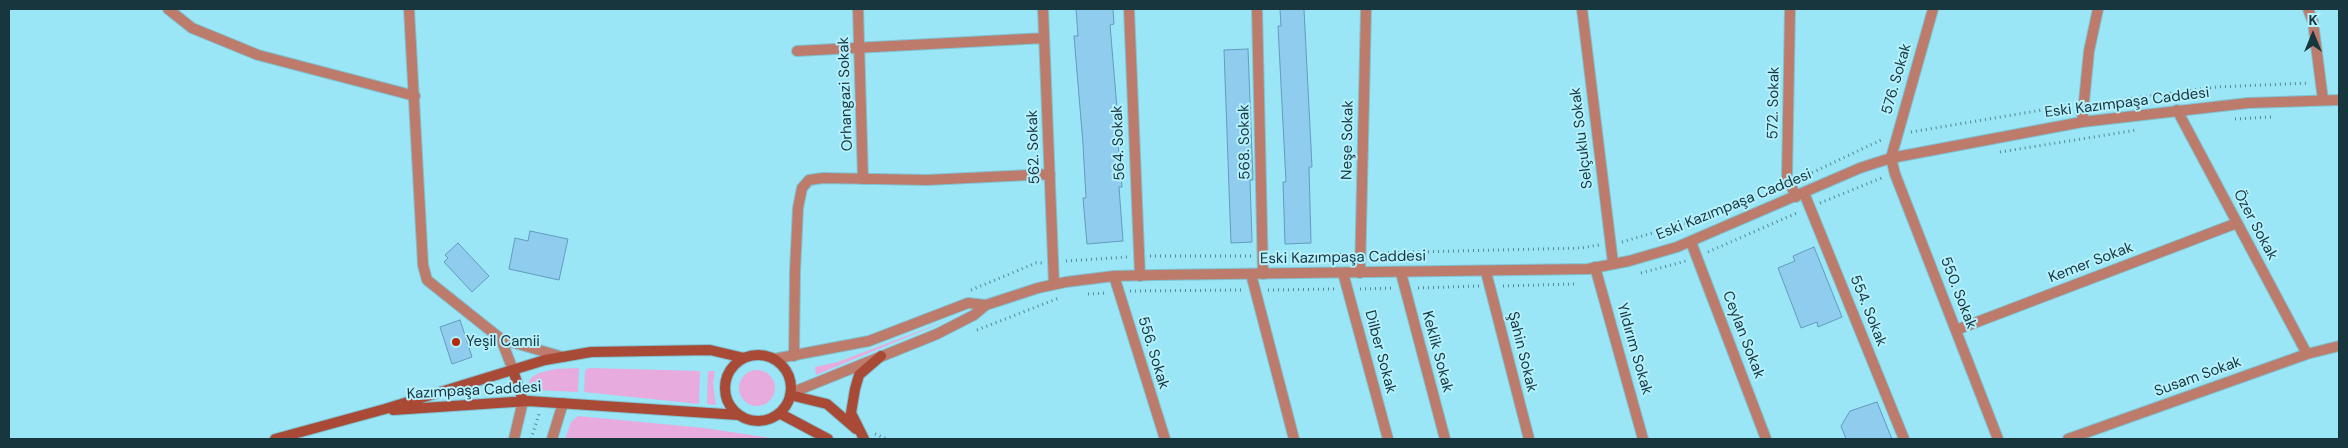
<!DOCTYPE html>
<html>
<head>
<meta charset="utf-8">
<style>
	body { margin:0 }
	#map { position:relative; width:2348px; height:448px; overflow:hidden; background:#9ae5f6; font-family:"DM Sans",sans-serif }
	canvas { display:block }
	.frame { position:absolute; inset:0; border:10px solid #17363d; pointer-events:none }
	.north { position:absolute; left:2288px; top:10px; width:50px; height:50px; -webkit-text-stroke:4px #b5f0fd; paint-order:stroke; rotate:0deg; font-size:14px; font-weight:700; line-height:20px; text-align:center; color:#17363d }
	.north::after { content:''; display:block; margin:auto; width:18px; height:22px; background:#17363d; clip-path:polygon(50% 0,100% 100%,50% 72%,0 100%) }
</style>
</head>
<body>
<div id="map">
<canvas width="2348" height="448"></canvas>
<div class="frame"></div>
<div class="north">K</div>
</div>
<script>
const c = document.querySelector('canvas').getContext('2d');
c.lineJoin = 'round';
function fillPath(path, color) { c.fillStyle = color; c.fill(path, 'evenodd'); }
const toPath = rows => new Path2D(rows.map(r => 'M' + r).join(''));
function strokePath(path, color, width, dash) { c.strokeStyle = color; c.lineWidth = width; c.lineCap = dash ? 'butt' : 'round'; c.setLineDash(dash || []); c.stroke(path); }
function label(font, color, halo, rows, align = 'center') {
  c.font = font + ' "DM Sans",sans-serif'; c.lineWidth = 4; c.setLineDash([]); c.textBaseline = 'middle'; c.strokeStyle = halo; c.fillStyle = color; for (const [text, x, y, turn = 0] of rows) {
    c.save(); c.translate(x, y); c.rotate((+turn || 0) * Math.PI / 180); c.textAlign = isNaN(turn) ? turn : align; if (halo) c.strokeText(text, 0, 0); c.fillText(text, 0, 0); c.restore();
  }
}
fillPath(toPath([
	[946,321,816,375,815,367,838,362],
	[579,368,578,392,537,390,531,388,529,382,532,377,539,373,555,369],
	[590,368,700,371,699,404,584,392,585,370],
	'739 388a18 18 0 1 1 36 0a18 18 0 1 1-36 0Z',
	[708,371,715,371,713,384,716,405,707,404],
	[578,416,704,428,778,439,565,439,571,422]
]), '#e8abdd');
const building = toPath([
	[1076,9,1113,9,1114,24,1110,25,1119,132,1117,132,1122,187,1119,187,1123,241,1087,244,1083,198,1086,198,1083,144,1074,36,1078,36,1076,9],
	[1280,9,1304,9,1312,167,1309,167,1311,243,1285,244,1283,182,1286,182,1278,26,1281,26,1280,9],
	[1248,49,1253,180,1250,180,1252,242,1231,243,1224,50,1248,49],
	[530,231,568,239,559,280,509,269,515,238,528,241,530,231],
	[458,243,489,276,472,292,444,262,448,258,445,255,458,243],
	[1814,247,1842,317,1818,327,1817,322,1801,328,1778,268,1795,261,1793,256,1814,247],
	[460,320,472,357,452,364,440,327,460,320],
	[1877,402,1892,439,1846,439,1841,426,1850,411,1877,402]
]);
fillPath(building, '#8fcced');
strokePath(building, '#619cbc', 1);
const minor = toPath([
	[168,9,192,28,258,55,415,96],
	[409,9,423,265,427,280,501,339],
	[858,9,863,179],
	[1043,9,1054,284],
	[1129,9,1140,276],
	[1257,9,1263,274],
	[1582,9,1613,263],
	[1790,9,1787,176,1796,197],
	[1933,9,1891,158,1895,174,1998,439],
	[2308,9,2313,22,2323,100],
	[797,51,1044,38],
	[2177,110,2307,354],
	[2082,122,2089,51,2098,9],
	[1804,193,1904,439],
	[1691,242,1766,439],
	[1595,267,1643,439],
	[1486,272,1529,439],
	[1343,273,1388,439],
	[1360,273,1366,9],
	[1401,273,1445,439],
	[1251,274,1294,439],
	[1114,276,1165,439],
	[1956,330,2237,223],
	[794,356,795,271,798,208,802,188,809,180,823,178,927,180,1050,174],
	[513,370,501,339,563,357],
	[514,439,523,401],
	[552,439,563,403],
	[2068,439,2307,354,2339,346]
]);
const tertiary = toPath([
	[774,359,869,341,968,303,986,305],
	[791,393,937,334,974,315,986,305,1038,288,1066,282,1114,276,1156,275,1588,269,1629,261,1677,247,1860,168,1891,158,2082,122,2248,103,2339,100]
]);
const secondary = toPath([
	'725 388a33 33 0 1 1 66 0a33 33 0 1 1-66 0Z',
	[513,370,523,401],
	[790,395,827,404,856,429],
	[393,410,528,401,739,415],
	[779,413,828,439],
	[275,439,385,409,545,360,591,352,710,350,744,358],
	[864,439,851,413,855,389,859,375,881,356]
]);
strokePath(minor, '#80c2d1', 12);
strokePath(tertiary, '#80c2d1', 12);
strokePath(secondary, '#80c2d1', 12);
strokePath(toPath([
	[2096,103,2217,87,2309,83],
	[2235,119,2271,117],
	[1911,132,2072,105],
	[2000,152,2137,130],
	[1803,177,1883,139],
	[1820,203,1884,177],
	[1622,242,1717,214],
	[1708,252,1799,212],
	[1373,253,1581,248,1599,245],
	[1150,256,1252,256],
	[1275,256,1349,254],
	[1066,261,1127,257],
	[1641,273,1686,261],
	[1503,286,1574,284],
	[1418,288,1479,286],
	[1360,289,1394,288],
	[971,290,1036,263,1042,263],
	[1268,290,1336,289],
	[1130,291,1244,290],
	[1088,294,1106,293],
	[977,330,1059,298],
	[875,434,887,439],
	[531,439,539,414]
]), '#558894', 3, [1, 4]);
strokePath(minor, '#bd7b6c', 10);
strokePath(tertiary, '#bd7b6c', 10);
strokePath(secondary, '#a94a37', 10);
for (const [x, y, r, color] of [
	[456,342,5,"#b5290b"]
]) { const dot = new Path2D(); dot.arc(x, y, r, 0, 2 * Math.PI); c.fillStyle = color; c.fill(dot); strokePath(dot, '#b5f0fd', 2); }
label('15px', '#17363d', '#b5f0fd', [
	["576. Sokak",1897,79,-74],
	["Orhangazi Sokak",846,94,-92],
	["572. Sokak",1774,103,-89],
	["Eski Kazımpaşa Caddesi",2127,103,-7],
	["Selçuklu Sokak",1582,138,-97],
	["Neşe Sokak",1348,140,-89],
	["568. Sokak",1245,142,-91],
	["564. Sokak",1119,143,-92],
	["562. Sokak",1034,147,-92],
	["Eski Kazımpaşa Caddesi",1734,205,-22],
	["Özer Sokak",2255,225,62],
	["Eski Kazımpaşa Caddesi",1343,258,-1],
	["Kemer Sokak",2091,263,-21],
	["550. Sokak",1958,293,69],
	["554. Sokak",1868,311,68],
	["Ceylan Sokak",1743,335,69],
	["Yıldırım Sokak",1634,349,74],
	["Dilber Sokak",1380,352,75],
	["Keklik Sokak",1437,352,75],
	["Şahin Sokak",1522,352,76],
	["556. Sokak",1153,353,73],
	["Susam Sokak",2198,377,-20],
	["Kazımpaşa Caddesi",474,391,-3]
]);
label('15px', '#17363d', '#b5f0fd', [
	["Yeşil Camii",466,342]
], 'left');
</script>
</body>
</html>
